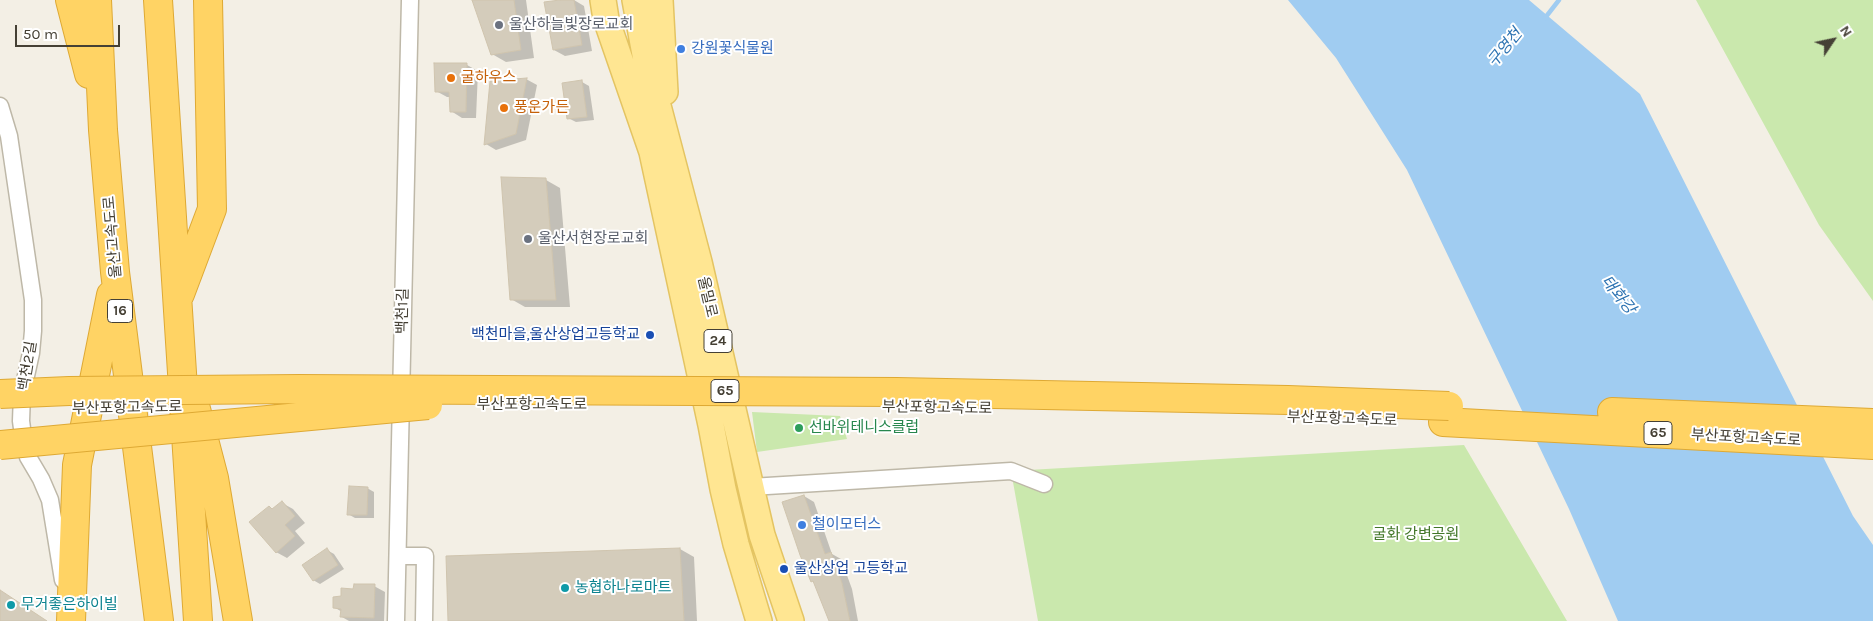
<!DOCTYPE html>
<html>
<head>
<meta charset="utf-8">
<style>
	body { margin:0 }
	#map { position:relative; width:1873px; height:621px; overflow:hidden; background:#f3efe5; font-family:Karla,sans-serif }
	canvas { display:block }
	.north { position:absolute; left:1808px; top:15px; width:50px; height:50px; -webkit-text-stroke:4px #fff; paint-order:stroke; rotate:56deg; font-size:14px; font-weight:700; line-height:20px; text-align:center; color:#454035 }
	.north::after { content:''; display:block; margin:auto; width:18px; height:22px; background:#454035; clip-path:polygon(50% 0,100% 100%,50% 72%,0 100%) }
	.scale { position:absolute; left:15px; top:25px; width:105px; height:22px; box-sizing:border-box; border:2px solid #454035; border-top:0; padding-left:6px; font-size:15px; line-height:18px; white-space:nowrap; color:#454035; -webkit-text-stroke:4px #fff; paint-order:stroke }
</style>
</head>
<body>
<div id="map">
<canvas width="1873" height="621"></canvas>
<div class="north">N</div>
<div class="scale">50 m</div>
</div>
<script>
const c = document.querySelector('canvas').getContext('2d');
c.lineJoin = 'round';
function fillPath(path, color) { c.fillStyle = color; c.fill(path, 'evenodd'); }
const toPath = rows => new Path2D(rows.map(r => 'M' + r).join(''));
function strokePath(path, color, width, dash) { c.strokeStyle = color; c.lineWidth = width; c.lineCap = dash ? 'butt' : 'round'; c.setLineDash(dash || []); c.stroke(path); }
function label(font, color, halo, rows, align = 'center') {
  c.font = font + ' Karla,"Noto Sans KR",sans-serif'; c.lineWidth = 4; c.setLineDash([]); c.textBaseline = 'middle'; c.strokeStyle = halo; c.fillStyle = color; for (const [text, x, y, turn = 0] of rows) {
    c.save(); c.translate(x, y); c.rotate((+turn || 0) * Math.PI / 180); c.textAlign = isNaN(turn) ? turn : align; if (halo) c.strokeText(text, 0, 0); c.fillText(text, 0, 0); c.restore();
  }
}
fillPath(toPath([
	[1696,0,1873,0,1873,301,1819,225],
	[752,412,840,416,847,439,757,452],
	[1464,445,1567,621,1038,621,1011,471]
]), '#cae8ad');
fillPath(toPath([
	[1288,0,1529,0,1640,94,1853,516,1873,545,1873,621,1618,621,1569,509,1407,170,1336,58]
]), '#a0ccf1');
fillPath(toPath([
	[473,0,526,0,534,58,506,62,492,54],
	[570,0,574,0,584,6,592,51,565,56,554,50],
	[467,65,478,71,476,118,462,118,451,111,450,97,447,97,436,91],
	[526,79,537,85,526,140,496,150,486,144],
	[582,82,589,86,594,120,576,122,568,118],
	[546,180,560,188,570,307,525,307,511,299],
	[367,488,374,492,374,518,355,518,348,514],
	[804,496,814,502,832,554,841,559,852,589,858,621,830,621,815,583,812,581],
	[282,503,293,509,305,523,295,531,305,543,287,558,276,552,269,507,273,510],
	[680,549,694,557,697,621,449,621],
	[327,550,334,554,344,569,320,584,313,580],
	[374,586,385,592,384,621,349,621,342,617,342,612,334,607,354,590]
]), '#0003');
strokePath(toPath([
	[1545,18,1559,0]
]), '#a0ccf1', 4.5);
const building = toPath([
	[472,0,514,0,521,50,491,55,472,0],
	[560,0,574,0,582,45,553,50,544,2,560,0],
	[434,63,467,63,466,112,450,112,449,92,435,92,434,63],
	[527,78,516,134,484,145,490,81,527,78],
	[582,80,587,117,567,119,562,83,582,80],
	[501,177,546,178,556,300,510,300,501,177],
	[349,486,368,487,367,515,347,515,349,486],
	[804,495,825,554,831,552,842,583,850,621,829,621,813,581,811,582,800,555,782,502,804,495],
	[282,501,295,516,285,525,295,536,276,553,249,522,269,506,272,509,282,501],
	[327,548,338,565,313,581,302,565,327,548],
	[680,548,684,621,448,621,446,556,680,548],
	[354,584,375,584,374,618,340,617,341,609,333,608,333,597,341,596,341,588,353,589,354,584],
	[0,590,47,621,0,621,0,590]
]);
fillPath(building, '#d4ccbb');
strokePath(building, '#cfc4ae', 1);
const street = toPath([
	[0,106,9,136,33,300,33,331,31,353,22,394,21,421,24,443,28,457,41,479,50,500,63,580],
	[751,487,1011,471,1044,484],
	[398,556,425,556,424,621],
	[396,621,410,0]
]);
const primary = toPath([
	[603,0,606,19,652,152],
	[635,0,646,60,699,262,762,535,791,621],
	[660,0,665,92],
	[651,135,652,152,711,425,723,489,736,544,759,621]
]);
const highway = toPath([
	[70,0,89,74],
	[97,0,103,130,115,272,159,621],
	[158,0,198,621],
	[180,294,212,209,208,0],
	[196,409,214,478,238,621],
	[1612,412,1873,423],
	[1443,422,1873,445],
	[71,621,77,465,111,295]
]);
strokePath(street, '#beb8a8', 19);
strokePath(primary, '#e4c462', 28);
strokePath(highway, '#dea934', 30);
strokePath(street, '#fff', 16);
strokePath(primary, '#ffe692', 25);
strokePath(highway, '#ffd364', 28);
const highwayBridge = toPath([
	[0,394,69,391,299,389,897,392,1288,400,1449,406],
	[0,445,428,405]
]);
strokePath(highwayBridge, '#dea934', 30, []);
strokePath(highwayBridge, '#ffd364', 28);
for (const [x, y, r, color] of [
	[499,25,5,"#6b7280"],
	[681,49,5,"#3f7fe0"],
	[451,78,5,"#e8710a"],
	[504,108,5,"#e8710a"],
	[528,239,5,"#6b7280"],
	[650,335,5,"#1a4fb4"],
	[799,428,5,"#2e9e5b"],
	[802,525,5,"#3f7fe0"],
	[784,569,5,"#1a4fb4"],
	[565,588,5,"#0f9aa8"],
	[11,605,5,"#0f9aa8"]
]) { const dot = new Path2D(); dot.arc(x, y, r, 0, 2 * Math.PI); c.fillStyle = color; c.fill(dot); strokePath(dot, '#fff', 2); }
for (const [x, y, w] of [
	[120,311,25],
	[718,341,28],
	[725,391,28],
	[1658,433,28]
]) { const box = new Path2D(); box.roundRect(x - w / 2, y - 11.5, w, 23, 4); c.fillStyle = '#fff'; c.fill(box); strokePath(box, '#454035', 1); }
label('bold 14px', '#454035', null, [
	["16",120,311],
	["24",718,341],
	["65",725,391],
	["65",1658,433]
]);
label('15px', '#5b616d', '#fff', [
	["울산하늘빛장로교회",509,25],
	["울산서현장로교회",538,239]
], 'left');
label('15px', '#366cbe', '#fff', [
	["강원꽃식물원",691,49],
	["철이모터스",812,525]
], 'left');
label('15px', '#c56008', '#fff', [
	["굴하우스",461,78],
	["풍운가든",514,108]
], 'left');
label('15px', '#454035', '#fff', [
	["울산고속도로",113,237,-95],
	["울밀로",707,297,77],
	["백천1길",403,311,-89],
	["백천2길",28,366,-81],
	["부산포항고속도로",532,405],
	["부산포항고속도로",127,408,-1],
	["부산포항고속도로",937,408,1],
	["부산포항고속도로",1342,419,2],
	["부산포항고속도로",1746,438,3]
]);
label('15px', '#164399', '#fff', [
	["백천마을,울산상업고등학교",640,335],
	["울산상업 고등학교",794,569,"left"]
], 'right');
label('15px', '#27864d', '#fff', [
	["선바위테니스클럽",809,428]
], 'left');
label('15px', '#427728', '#fff', [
	["굴화 강변공원",1416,535]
]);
label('15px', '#0d838f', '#fff', [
	["농협하나로마트",575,588],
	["무거좋은하이빌",21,605]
], 'left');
label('italic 16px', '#2d73b2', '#fff', [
	["구영천",1505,48,-51],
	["태화강",1618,295,51]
]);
</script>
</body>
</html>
